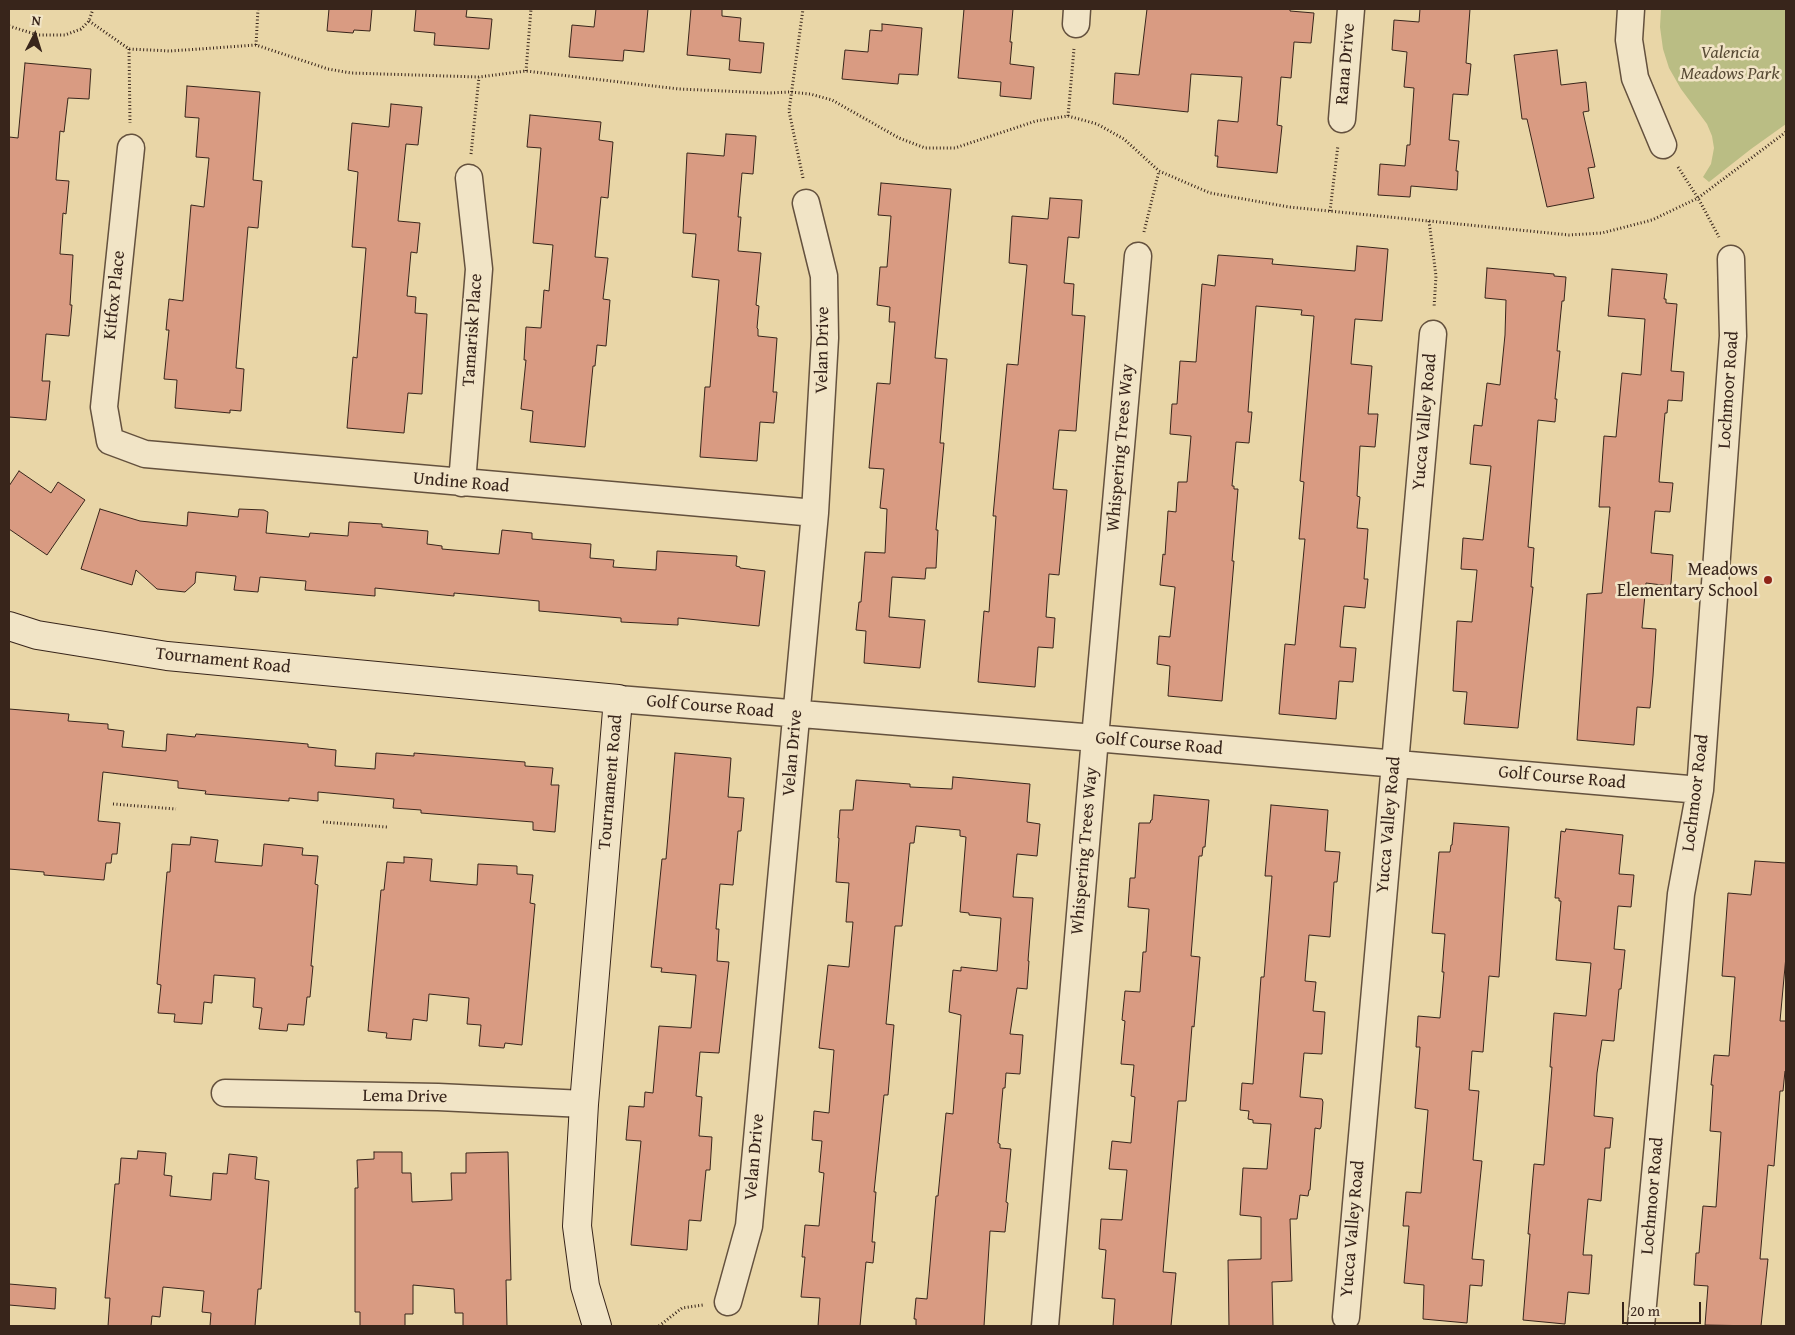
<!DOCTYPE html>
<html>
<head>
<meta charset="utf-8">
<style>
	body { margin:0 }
	#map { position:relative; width:1795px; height:1335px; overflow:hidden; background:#e9d6a7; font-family:"Gentium Book Plus",serif }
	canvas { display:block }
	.frame { position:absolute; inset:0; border:10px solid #38251b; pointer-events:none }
	.north { position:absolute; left:10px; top:10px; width:50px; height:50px; -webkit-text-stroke:4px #f1e4c6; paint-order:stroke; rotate:5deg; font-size:14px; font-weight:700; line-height:20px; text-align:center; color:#38251b }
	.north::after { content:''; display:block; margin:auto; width:18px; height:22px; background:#38251b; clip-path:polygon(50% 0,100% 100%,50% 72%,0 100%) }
	.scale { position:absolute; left:1622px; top:1302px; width:79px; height:22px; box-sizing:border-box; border:2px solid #38251b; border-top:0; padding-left:6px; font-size:15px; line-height:18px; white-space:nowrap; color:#38251b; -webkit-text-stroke:4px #f1e4c6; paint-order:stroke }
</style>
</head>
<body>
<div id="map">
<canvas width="1795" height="1335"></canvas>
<div class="frame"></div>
<div class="north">N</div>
<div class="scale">20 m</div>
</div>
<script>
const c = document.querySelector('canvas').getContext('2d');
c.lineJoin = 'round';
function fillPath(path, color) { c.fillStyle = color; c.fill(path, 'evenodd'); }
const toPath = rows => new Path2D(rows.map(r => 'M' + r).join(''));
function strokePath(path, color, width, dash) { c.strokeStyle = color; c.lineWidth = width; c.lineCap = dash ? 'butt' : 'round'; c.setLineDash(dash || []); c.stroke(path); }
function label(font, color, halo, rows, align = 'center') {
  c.font = font + ' "Gentium Book Plus",serif'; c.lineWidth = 5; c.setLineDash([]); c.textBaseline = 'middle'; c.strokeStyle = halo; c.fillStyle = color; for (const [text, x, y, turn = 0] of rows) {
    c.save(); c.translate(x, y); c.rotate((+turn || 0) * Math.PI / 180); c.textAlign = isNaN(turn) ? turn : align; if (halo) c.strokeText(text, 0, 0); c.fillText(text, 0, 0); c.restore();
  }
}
fillPath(toPath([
	[1661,9,1786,9,1786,124,1751,149,1709,182,1703,177,1711,164,1714,148,1712,136,1707,124,1681,89,1669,68,1663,49,1660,27]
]), '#babd84');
const building = toPath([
	[329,9,372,9,370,31,354,30,353,33,327,31,329,9],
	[416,9,467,9,466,17,492,19,489,49,434,45,435,33,414,31,416,9],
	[596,9,648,9,644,52,624,50,623,61,569,57,572,25,594,27,596,9],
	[691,9,722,9,722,16,741,18,739,41,764,43,761,73,729,70,730,59,687,55,691,9],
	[964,9,1013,9,1010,42,1012,42,1010,64,1034,67,1031,99,1000,96,1001,82,958,78,964,9],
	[1147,9,1290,9,1290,11,1314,13,1311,43,1294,42,1291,78,1281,77,1277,125,1282,126,1277,173,1217,167,1218,156,1215,156,1218,120,1238,122,1242,77,1191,74,1188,112,1113,104,1115,73,1139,75,1147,9],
	[1420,9,1470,9,1466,63,1471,64,1468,95,1453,94,1449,140,1459,141,1456,171,1458,171,1457,190,1411,186,1410,197,1378,195,1380,164,1405,166,1407,145,1410,145,1414,88,1404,87,1407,52,1392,50,1394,20,1419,22,1420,9],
	[882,24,922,28,918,75,899,74,898,84,842,79,845,50,868,52,870,30,882,31,882,24],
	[1557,50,1561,85,1586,82,1589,111,1583,112,1595,167,1588,168,1594,198,1547,207,1527,119,1522,119,1514,55,1557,50],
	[25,63,91,69,89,99,68,98,64,132,60,131,56,180,69,181,66,214,63,213,60,254,73,255,70,305,72,305,69,336,46,334,42,381,50,381,46,420,9,417,9,137,18,138,25,63],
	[187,86,260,92,253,180,262,181,258,228,248,227,236,368,244,369,241,411,230,410,230,413,175,408,177,380,164,379,169,330,166,330,169,299,183,301,191,205,204,207,209,158,196,157,199,118,185,117,187,86],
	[391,104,422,107,418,145,406,144,398,221,420,223,417,253,411,252,407,296,416,297,415,313,427,314,422,394,408,393,404,433,347,428,353,357,357,358,366,248,352,247,358,172,348,170,352,123,389,127,391,104],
	[530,115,601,122,599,140,613,142,608,198,601,197,595,257,608,258,603,299,610,300,606,346,597,345,595,366,593,366,585,447,530,442,533,411,521,409,526,360,524,360,526,327,541,328,544,290,549,291,553,245,533,243,541,148,527,147,530,115],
	[726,134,756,136,753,174,742,173,738,217,741,217,738,251,761,253,756,305,759,306,757,328,758,329,758,336,777,338,773,392,777,392,774,423,760,422,757,461,700,457,705,387,710,387,719,280,692,277,696,234,683,233,687,153,724,156,726,134],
	[881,183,951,189,935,358,947,359,940,443,944,443,936,530,938,530,936,568,926,568,925,579,892,577,889,617,925,620,920,668,864,663,866,631,856,630,859,602,861,602,865,552,885,553,887,509,880,508,884,469,869,468,877,383,890,384,895,322,889,322,890,307,877,305,880,267,887,267,891,216,878,215,881,183],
	[1050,198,1082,200,1079,238,1068,237,1064,283,1074,284,1072,315,1085,316,1076,431,1059,430,1053,489,1067,490,1059,575,1049,574,1046,617,1055,618,1053,648,1038,647,1035,687,978,682,984,611,989,612,996,516,993,516,1007,364,1018,365,1027,265,1009,263,1012,216,1048,219,1050,198],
	[1357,246,1388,249,1382,321,1355,319,1351,364,1372,366,1368,414,1378,414,1375,447,1360,446,1357,496,1360,497,1357,528,1368,529,1364,579,1368,579,1365,608,1344,606,1340,647,1356,648,1353,682,1339,681,1336,719,1279,714,1285,644,1295,645,1305,539,1299,539,1304,482,1300,481,1314,316,1301,315,1302,310,1256,306,1248,412,1252,412,1249,443,1236,442,1232,486,1234,486,1234,489,1238,489,1232,561,1234,561,1222,701,1168,696,1170,666,1157,664,1159,636,1170,637,1175,588,1175,587,1160,585,1163,554,1165,555,1168,511,1176,512,1178,482,1187,482,1191,436,1170,434,1172,404,1177,404,1180,361,1196,362,1202,284,1215,286,1218,255,1273,259,1272,264,1355,271,1357,246],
	[1487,268,1554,274,1554,276,1566,277,1564,301,1562,301,1557,351,1560,351,1555,399,1557,399,1555,422,1538,420,1528,547,1534,548,1531,587,1533,587,1518,728,1464,724,1467,692,1453,691,1457,621,1472,622,1477,570,1461,569,1463,538,1483,540,1491,466,1470,464,1474,425,1482,426,1487,383,1500,385,1505,335,1506,300,1485,298,1487,268],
	[1612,269,1667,274,1664,299,1666,299,1666,303,1677,304,1671,371,1684,372,1682,401,1668,400,1667,413,1665,413,1659,482,1673,483,1670,512,1655,511,1651,553,1673,555,1671,583,1670,586,1646,583,1642,628,1656,629,1653,676,1650,708,1637,707,1634,745,1577,740,1587,594,1602,593,1610,507,1599,507,1604,436,1616,437,1622,373,1641,375,1645,319,1608,316,1612,269],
	[19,471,51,493,58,482,85,500,47,555,9,529,9,486,19,471],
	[100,509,140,521,187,526,188,512,238,517,239,509,264,510,268,512,266,533,309,537,310,533,348,536,349,522,382,524,382,527,428,531,427,544,442,546,442,549,499,554,502,530,532,533,532,539,591,544,590,558,614,560,613,567,656,570,657,551,737,556,736,566,740,567,740,568,765,571,759,626,678,618,678,625,621,622,621,618,539,611,539,601,454,593,454,596,375,588,375,596,305,590,306,581,260,577,258,592,234,590,236,576,196,572,195,583,185,592,157,589,136,570,132,585,81,569,100,509],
	[9,709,69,714,68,721,108,724,108,729,124,731,122,747,166,751,167,734,195,737,196,734,308,744,308,747,336,750,335,766,375,769,376,753,414,756,414,753,525,762,525,766,553,768,551,785,559,785,555,832,533,830,533,822,421,813,421,810,393,808,394,799,318,792,318,801,289,798,289,801,205,794,206,791,178,788,178,781,103,772,98,821,120,823,117,854,112,854,111,863,106,863,104,880,44,875,44,872,9,869,9,709],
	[675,753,731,758,728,797,744,798,741,831,738,831,733,885,720,884,716,929,719,929,717,961,729,962,719,1053,700,1052,696,1096,702,1097,699,1136,712,1137,710,1170,706,1170,701,1221,689,1220,687,1250,631,1245,641,1141,626,1140,629,1106,644,1107,645,1092,653,1093,659,1026,691,1028,696,975,661,972,662,968,651,967,662,859,666,859,675,753],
	[953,777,1030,784,1027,822,1040,824,1037,856,1017,854,1013,897,1033,898,1028,961,1029,961,1027,989,1017,988,1010,1034,1023,1035,1020,1074,1006,1073,1005,1088,1003,1088,998,1143,1000,1144,1000,1148,1011,1149,1006,1202,1008,1203,1005,1232,990,1231,984,1326,916,1326,916,1319,914,1319,916,1298,927,1299,936,1196,938,1196,946,1113,953,1114,961,1015,949,1012,953,970,961,971,961,967,997,971,1001,918,969,915,969,913,960,912,966,837,960,836,960,830,916,826,914,843,910,843,902,926,895,926,886,1024,894,1025,888,1095,884,1095,874,1192,876,1192,872,1242,875,1242,873,1263,866,1262,860,1326,818,1326,820,1298,801,1297,805,1257,802,1257,805,1225,819,1226,824,1173,819,1172,822,1141,812,1140,814,1111,829,1113,834,1050,819,1048,828,965,849,967,853,922,846,922,849,883,836,882,839,838,838,838,840,810,853,810,856,780,910,784,910,787,952,789,953,777],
	[1154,795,1209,800,1205,847,1203,847,1202,856,1199,856,1191,956,1200,957,1194,1027,1192,1026,1186,1101,1178,1101,1163,1272,1176,1273,1171,1326,1113,1326,1115,1299,1102,1298,1106,1250,1099,1249,1101,1219,1122,1220,1127,1170,1109,1169,1112,1141,1131,1143,1135,1097,1131,1096,1134,1065,1121,1064,1125,1021,1122,1020,1125,991,1140,992,1143,952,1146,952,1149,909,1128,907,1130,878,1135,878,1139,823,1150,823,1151,820,1152,820,1154,795],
	[1271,805,1328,810,1325,851,1340,852,1337,882,1334,882,1330,937,1309,935,1305,981,1316,982,1313,1011,1325,1012,1322,1054,1304,1053,1300,1097,1322,1099,1323,1102,1321,1127,1320,1129,1315,1128,1310,1190,1309,1190,1308,1196,1300,1195,1297,1219,1290,1219,1292,1281,1272,1282,1273,1326,1229,1326,1228,1260,1261,1259,1261,1217,1240,1215,1243,1168,1267,1169,1271,1124,1253,1123,1253,1120,1248,1119,1249,1111,1240,1110,1242,1083,1253,1084,1261,977,1264,977,1272,876,1265,876,1271,805],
	[1454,823,1509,827,1499,977,1489,976,1483,1052,1472,1051,1469,1090,1479,1091,1473,1160,1482,1161,1472,1259,1484,1260,1482,1286,1470,1285,1467,1323,1423,1319,1424,1285,1404,1283,1409,1226,1403,1226,1406,1192,1421,1193,1428,1110,1415,1108,1420,1047,1416,1047,1418,1016,1440,1018,1444,972,1442,972,1445,934,1432,933,1439,852,1450,852,1451,845,1452,845,1454,823],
	[1566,829,1623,835,1619,874,1634,875,1631,907,1618,906,1614,949,1625,950,1621,989,1619,989,1614,1041,1602,1040,1597,1073,1594,1116,1613,1118,1610,1148,1605,1148,1601,1201,1588,1199,1583,1255,1592,1255,1589,1294,1568,1292,1565,1324,1523,1320,1530,1234,1528,1234,1534,1164,1544,1165,1552,1067,1550,1067,1554,1013,1586,1016,1591,963,1556,960,1561,901,1559,901,1559,898,1555,898,1561,831,1565,832,1566,829],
	[191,837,218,840,215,862,262,866,264,844,303,848,302,855,318,856,315,884,318,885,311,966,313,966,310,997,307,997,304,1025,288,1024,287,1031,259,1029,262,1008,253,1007,255,978,214,975,212,1003,204,1002,202,1024,174,1022,175,1014,158,1013,161,985,157,984,167,872,170,872,172,844,190,845,191,837],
	[404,857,432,859,430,881,477,885,478,864,517,866,517,874,533,875,530,903,535,904,522,1045,505,1043,504,1048,479,1046,481,1025,467,1024,469,998,429,994,427,1021,413,1019,411,1040,386,1038,387,1033,368,1031,381,890,384,890,387,862,404,863,404,857],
	[1755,861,1786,863,1786,956,1780,1021,1786,1021,1786,1071,1785,1071,1783,1091,1780,1091,1774,1166,1768,1165,1760,1259,1768,1259,1761,1326,1705,1325,1708,1286,1694,1285,1696,1253,1699,1253,1703,1206,1716,1207,1721,1132,1710,1131,1713,1085,1711,1085,1714,1055,1729,1056,1735,977,1722,976,1728,893,1751,895,1755,861],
	[138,1151,166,1153,164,1175,172,1176,170,1196,211,1200,213,1173,227,1174,229,1154,257,1157,255,1179,269,1181,261,1289,258,1289,255,1326,210,1326,211,1313,202,1312,204,1291,163,1287,160,1317,152,1316,151,1326,108,1326,110,1298,105,1298,115,1184,119,1184,121,1158,137,1159,138,1151],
	[374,1152,402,1152,402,1173,411,1173,412,1202,452,1200,451,1173,466,1173,466,1153,508,1152,511,1280,506,1280,507,1326,463,1326,463,1313,455,1313,454,1289,413,1285,413,1314,405,1314,405,1326,360,1326,360,1312,355,1312,355,1188,358,1188,357,1160,374,1159,374,1152],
	[9,1284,56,1288,55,1309,9,1305,9,1284]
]);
fillPath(building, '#d99b82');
strokePath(building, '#38251b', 1);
const street = toPath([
	[1631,9,1629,40,1635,78,1663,145],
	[1076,24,1077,9],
	[1342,119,1351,9],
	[131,148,104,407,110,441,145,454,815,513],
	[462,483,479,269,469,178],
	[618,699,1095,738,1700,790],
	[225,1093,438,1097,584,1104],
	[728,1302,749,1226,815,513,825,338,824,276,806,203],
	[1346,1317,1433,334],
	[1045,1326,1095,738,1138,256],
	[1641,1326,1681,894,1700,790,1733,336,1731,259]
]);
const secondary = toPath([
	[9,626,37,635,167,656,618,699,584,1104,577,1226,585,1286,597,1326]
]);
strokePath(street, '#64513e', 29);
strokePath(secondary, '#38251b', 30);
strokePath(toPath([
	[89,21,129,49,170,51,256,45,328,69,351,73,479,77,526,71,679,89,768,93,790,92,810,94,832,100,899,138,925,148,955,148,1036,121,1068,116,1097,124,1124,139,1159,171,1210,193,1289,207,1569,235,1602,233,1652,220,1698,198,1786,132],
	[9,26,38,35,65,35,81,29,89,21,93,9],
	[256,45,258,9],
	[129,49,130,123],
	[526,71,531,9],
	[1068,116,1074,49],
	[471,154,479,77],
	[1678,167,1698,198,1719,237],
	[803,178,789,111,803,9],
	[1330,211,1338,145],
	[1429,221,1436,276,1434,308],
	[1144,232,1159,171],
	[113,804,176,809],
	[323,822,387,827],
	[659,1326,682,1308,703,1305]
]), '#38251b', 3, [1, 2.5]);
strokePath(street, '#f1e4c6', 26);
strokePath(secondary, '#f1e4c6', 28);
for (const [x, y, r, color] of [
	[1768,580,5,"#8f2418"]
]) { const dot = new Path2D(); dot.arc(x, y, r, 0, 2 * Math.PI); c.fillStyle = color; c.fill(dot); strokePath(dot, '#f1e4c6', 2); }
label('italic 18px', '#584b35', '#f1e4c6', [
	["Valencia",1730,53],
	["Meadows Park",1730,74]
]);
label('18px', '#38251b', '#f1e4c6', [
	["Rana Drive",1346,64,-85],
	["Kitfox Place",115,295,-84],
	["Tamarisk Place",473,330,-86],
	["Velan Drive",823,350,-89],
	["Lochmoor Road",1729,390,-86],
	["Yucca Valley Road",1425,422,-85],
	["Whispering Trees Way",1121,448,-85],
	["Undine Road",461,483,5],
	["Tournament Road",223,661,6],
	["Golf Course Road",710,707,5],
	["Golf Course Road",1159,744,5],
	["Velan Drive",793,753,-85],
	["Golf Course Road",1562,778,5],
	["Tournament Road",611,782,-85],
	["Lochmoor Road",1696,793,-83],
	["Yucca Valley Road",1389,825,-85],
	["Whispering Trees Way",1085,851,-85],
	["Lema Drive",405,1097,1],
	["Velan Drive",755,1157,-85],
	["Lochmoor Road",1653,1196,-85],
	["Yucca Valley Road",1353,1229,-85]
]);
label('18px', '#38251b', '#f1e4c6', [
	["Meadows",1758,570],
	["Elementary School",1758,591]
], 'right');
</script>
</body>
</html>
